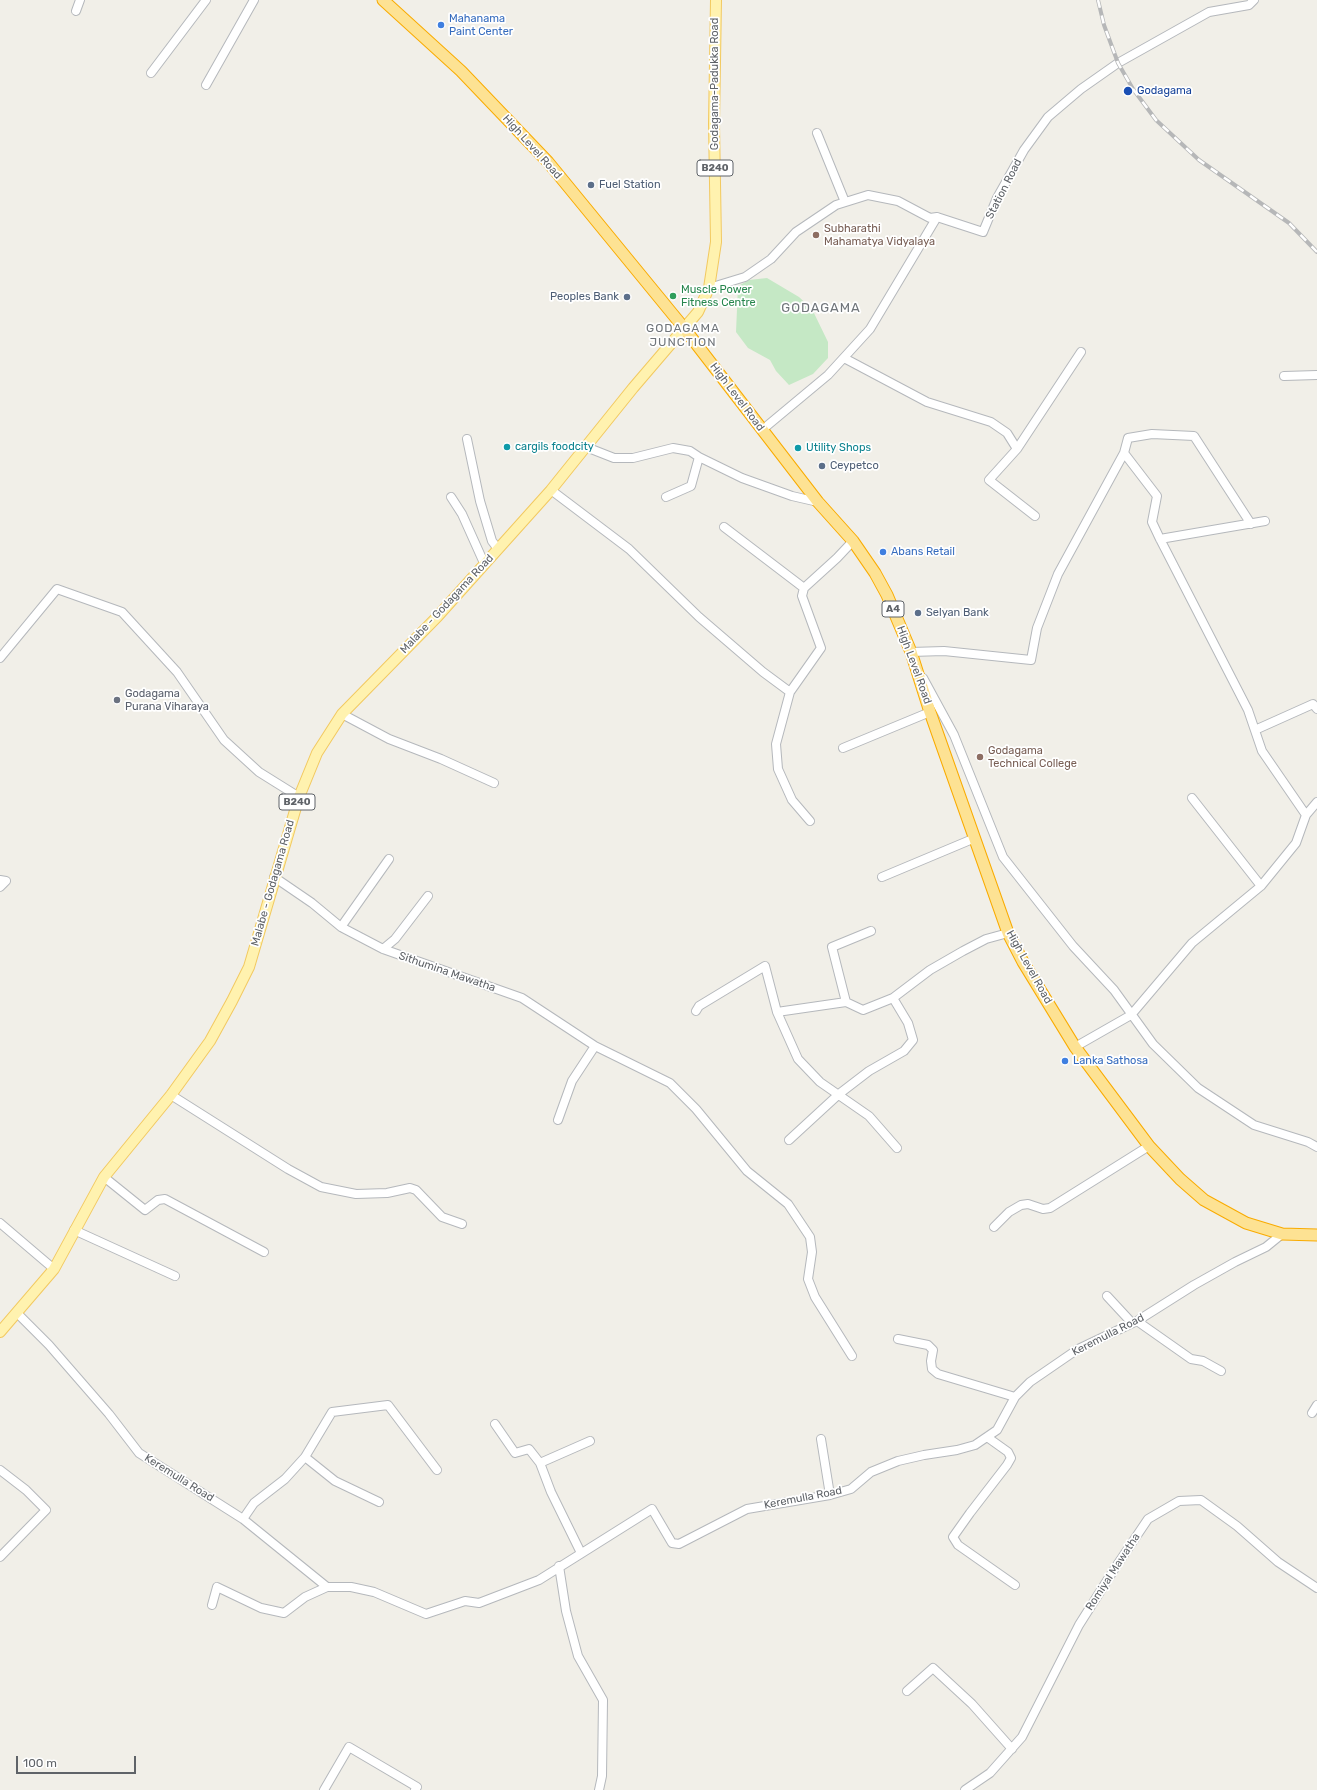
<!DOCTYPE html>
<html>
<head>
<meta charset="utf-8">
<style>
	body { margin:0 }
	#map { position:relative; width:1317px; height:1790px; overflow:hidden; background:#f1efe8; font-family:Rubik,sans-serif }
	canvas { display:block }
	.scale { position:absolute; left:16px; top:1756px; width:120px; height:18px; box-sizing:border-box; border:2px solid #5f6368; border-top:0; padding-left:5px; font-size:12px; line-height:14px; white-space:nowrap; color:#5f6368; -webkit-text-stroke:3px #fff; paint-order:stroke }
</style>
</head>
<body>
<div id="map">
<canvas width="1317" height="1790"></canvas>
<div class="scale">100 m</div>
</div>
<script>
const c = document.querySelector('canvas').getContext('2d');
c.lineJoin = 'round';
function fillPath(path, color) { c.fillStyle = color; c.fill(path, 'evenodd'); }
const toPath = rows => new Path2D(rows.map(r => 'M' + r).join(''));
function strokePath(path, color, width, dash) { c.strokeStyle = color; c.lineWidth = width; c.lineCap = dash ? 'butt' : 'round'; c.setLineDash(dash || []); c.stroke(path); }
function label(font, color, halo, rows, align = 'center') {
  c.font = font + ' Rubik,sans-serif'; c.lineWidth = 3.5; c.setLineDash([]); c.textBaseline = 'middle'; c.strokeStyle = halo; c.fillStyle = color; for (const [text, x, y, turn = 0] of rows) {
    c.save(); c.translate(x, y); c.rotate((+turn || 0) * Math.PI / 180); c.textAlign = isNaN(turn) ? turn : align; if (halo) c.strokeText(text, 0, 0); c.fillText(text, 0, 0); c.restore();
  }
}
fillPath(toPath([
	[767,278,799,297,812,309,828,342,828,358,813,374,789,385,776,371,770,360,748,348,736,332,738,286,749,280]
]), '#c5e8c5');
const minor = toPath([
	[76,11,80,0],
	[151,73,206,0],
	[206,85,254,0],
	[817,133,845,202],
	[709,288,745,277,771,259,796,232,836,205,868,195,898,201,930,218,937,217],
	[844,358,927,402,991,422,1007,433,1017,449],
	[1284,376,1317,375],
	[762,430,828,375,870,329,937,217,983,232,997,198,1024,150,1048,117,1081,89,1118,63,1209,12,1249,5,1254,0],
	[467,439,480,501,492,541,498,549],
	[586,447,614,458,633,458,673,448,690,451,699,457,742,478,792,496,818,502],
	[1124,453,1128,438,1152,434,1194,436,1251,524],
	[551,490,629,549,699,617,763,672,790,692],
	[451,497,462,514,484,563],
	[666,497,691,486,699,457],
	[1035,516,989,480,1017,449,1081,352],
	[724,527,804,588],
	[1160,539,1265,521],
	[911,652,944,651,1031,660,1037,628,1058,574,1124,453,1157,496,1152,522,1160,539,1248,710,1262,751,1306,815],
	[0,658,57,589,122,612,177,672,224,740,259,772,299,797],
	[923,678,954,735,1003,857,1073,946,1114,990,1153,1044,1198,1088,1254,1125,1308,1142,1317,1147],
	[342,714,389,739,441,759,494,783],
	[1255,730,1313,704,1317,709],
	[843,748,930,712],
	[1192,798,1261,886],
	[810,821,792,800,778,769,776,744,790,692,821,648,802,596,804,588,837,558,853,541],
	[274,877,312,903,341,927,383,949,522,998,595,1046,670,1083,696,1109,747,1171,788,1204,810,1237,812,1252,808,1279,815,1297,852,1356],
	[882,877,975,838],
	[0,880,6,881,0,887],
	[341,927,389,859],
	[871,931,832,947,846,1002,863,1010,893,998,930,970,963,951,986,939,1008,933],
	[383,949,395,939,428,896],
	[696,1011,699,1006,765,966,777,1012,846,1002],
	[777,1012,798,1059,820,1082,869,1116,897,1148],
	[1075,1047,1131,1015,1192,943,1261,886,1296,843,1306,815,1317,802],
	[171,1095,288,1169,321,1187,356,1194,387,1193,410,1188,416,1190,442,1217,462,1224],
	[558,1120,572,1081,595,1046],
	[789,1140,839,1094,869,1071,904,1051,913,1040,908,1023,893,998],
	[104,1177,145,1210,158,1200,165,1199,264,1252],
	[0,1223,54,1269],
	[994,1227,1009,1212,1021,1205,1028,1204,1043,1209,1050,1208,1149,1146],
	[74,1230,175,1276],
	[1107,1296,1132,1323],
	[18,1314,49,1345,109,1414,139,1453,243,1519,327,1587,305,1597,284,1613,261,1608,217,1587,212,1605],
	[1137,1321,1191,1359,1203,1361,1221,1371],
	[898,1339,928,1345,933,1350,931,1361,932,1369,938,1374,1015,1397],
	[1312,1413,1317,1405],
	[495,1424,515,1453,529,1449,540,1463,551,1492,581,1553],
	[987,1437,1008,1452,1011,1458,1007,1465,970,1513,953,1537,958,1545,1015,1585],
	[821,1439,830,1495],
	[305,1457,332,1412,388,1405,437,1470],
	[540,1463,590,1441],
	[0,1470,26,1490,46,1510,0,1557],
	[243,1519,254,1503,285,1479,305,1457,335,1481,379,1502],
	[559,1566,566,1611,578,1656,603,1700,602,1776,599,1790],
	[327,1587,351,1587,374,1592,426,1614,465,1601,479,1603,539,1580,652,1509,672,1543,679,1544,747,1509,830,1495,851,1489,871,1472,898,1461,924,1455,957,1450,975,1445,997,1430,1015,1397,1030,1382,1078,1349,1137,1321,1194,1285,1235,1262,1266,1247,1282,1234],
	[907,1691,933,1668,972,1704,1012,1749],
	[324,1790,349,1747,417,1787,415,1790],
	[965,1790,990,1773,1022,1737,1079,1625,1115,1568,1148,1519,1179,1501,1201,1500,1237,1526,1278,1562,1317,1588]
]);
const major = toPath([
	[0,1332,54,1269,104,1177,171,1095,210,1041,232,1001,249,967,299,797,317,753,342,714,438,616,551,490,633,388,698,312,709,288,716,242,714,124,716,0]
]);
const highway = toPath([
	[383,0,461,71,548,162,684,328,818,502,853,541,875,573,887,595,911,652,930,712,1008,933,1023,962,1075,1047,1149,1146,1180,1179,1204,1200,1246,1223,1282,1234,1317,1235]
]);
strokePath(minor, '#b5b8bc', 10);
strokePath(major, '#f2c960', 12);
strokePath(highway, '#f9ab00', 13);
strokePath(minor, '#fff', 8);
strokePath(major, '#fff2af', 10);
strokePath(highway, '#fde293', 11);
const rail = toPath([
	[1098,0,1104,25,1118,63,1133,89,1156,120,1199,160,1289,223,1317,252]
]);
strokePath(rail, '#b6b7b8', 4);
strokePath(rail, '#fff', 2.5, [8]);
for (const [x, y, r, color] of [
	[441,25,4,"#3f7fe0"],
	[1128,91,5,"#1a4fb4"],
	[591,185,4,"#5c6f8a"],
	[816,235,4,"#8d6e63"],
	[673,296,4,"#2e9e5b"],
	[627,297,4,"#5c6f8a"],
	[507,447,4,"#0f9aa8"],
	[798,448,4,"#0f9aa8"],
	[822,466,4,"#5c6f8a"],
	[883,552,4,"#3f7fe0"],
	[918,613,4,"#5c6f8a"],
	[117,700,4,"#6b7280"],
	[980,757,4,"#8d6e63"],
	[1065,1061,4,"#3f7fe0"]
]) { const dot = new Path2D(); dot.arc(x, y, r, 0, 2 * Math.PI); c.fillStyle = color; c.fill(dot); strokePath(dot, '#fff', 1.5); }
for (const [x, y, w] of [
	[715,168,36],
	[893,609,22],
	[297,802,36]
]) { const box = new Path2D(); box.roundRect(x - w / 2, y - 8, w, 16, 3); c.fillStyle = '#fff'; c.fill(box); strokePath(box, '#5f6368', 1); }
label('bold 10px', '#5f6368', null, [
	["B240",715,168],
	["A4",893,609],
	["B240",297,802]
]);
label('11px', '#366cbe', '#fff', [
	["Mahanama",449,19],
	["Paint Center",449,32],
	["Abans Retail",891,552],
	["Lanka Sathosa",1073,1061]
], 'left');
label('11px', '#5f6368', '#fff', [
	["Godagama-Padukka Road",715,84,-90],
	["High Level Road",532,147,48],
	["Station Road",1004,189,-63],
	["High Level Road",737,397,53],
	["Malabe - Godagama Road",447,604,-47],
	["High Level Road",914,665,70],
	["Malabe - Godagama Road",273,883,-74],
	["High Level Road",1029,967,61],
	["Sithumina Mawatha",447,972,19],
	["Keremulla Road",1108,1335,-27],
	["Keremulla Road",179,1478,32],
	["Keremulla Road",803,1498,-11],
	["Romiyal Mawatha",1113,1572,-57]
]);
label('11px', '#164399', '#fff', [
	["Godagama",1137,91]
], 'left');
label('11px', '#4e5e75', '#fff', [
	["Fuel Station",599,185],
	["Peoples Bank",619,297,"right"],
	["Ceypetco",830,466],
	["Selyan Bank",926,613]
], 'left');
label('11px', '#785e54', '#fff', [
	["Subharathi",824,229],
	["Mahamatya Vidyalaya",824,242],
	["Godagama",988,751],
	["Technical College",988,764]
], 'left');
label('11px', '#27864d', '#fff', [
	["Muscle Power",681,290],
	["Fitness Centre",681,303]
], 'left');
label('11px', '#0d838f', '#fff', [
	["cargils foodcity",515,447],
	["Utility Shops",806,448]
], 'left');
label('11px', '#5b616d', '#fff', [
	["Godagama",125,694],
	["Purana Viharaya",125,707]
], 'left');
c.letterSpacing = '1px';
label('12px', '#70757a', '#fff', [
	["GODAGAMA",683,329],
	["JUNCTION",683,343]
]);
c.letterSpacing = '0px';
c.letterSpacing = '1px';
label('13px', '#70757a', '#fff', [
	["GODAGAMA",821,308]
]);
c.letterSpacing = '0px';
</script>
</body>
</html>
